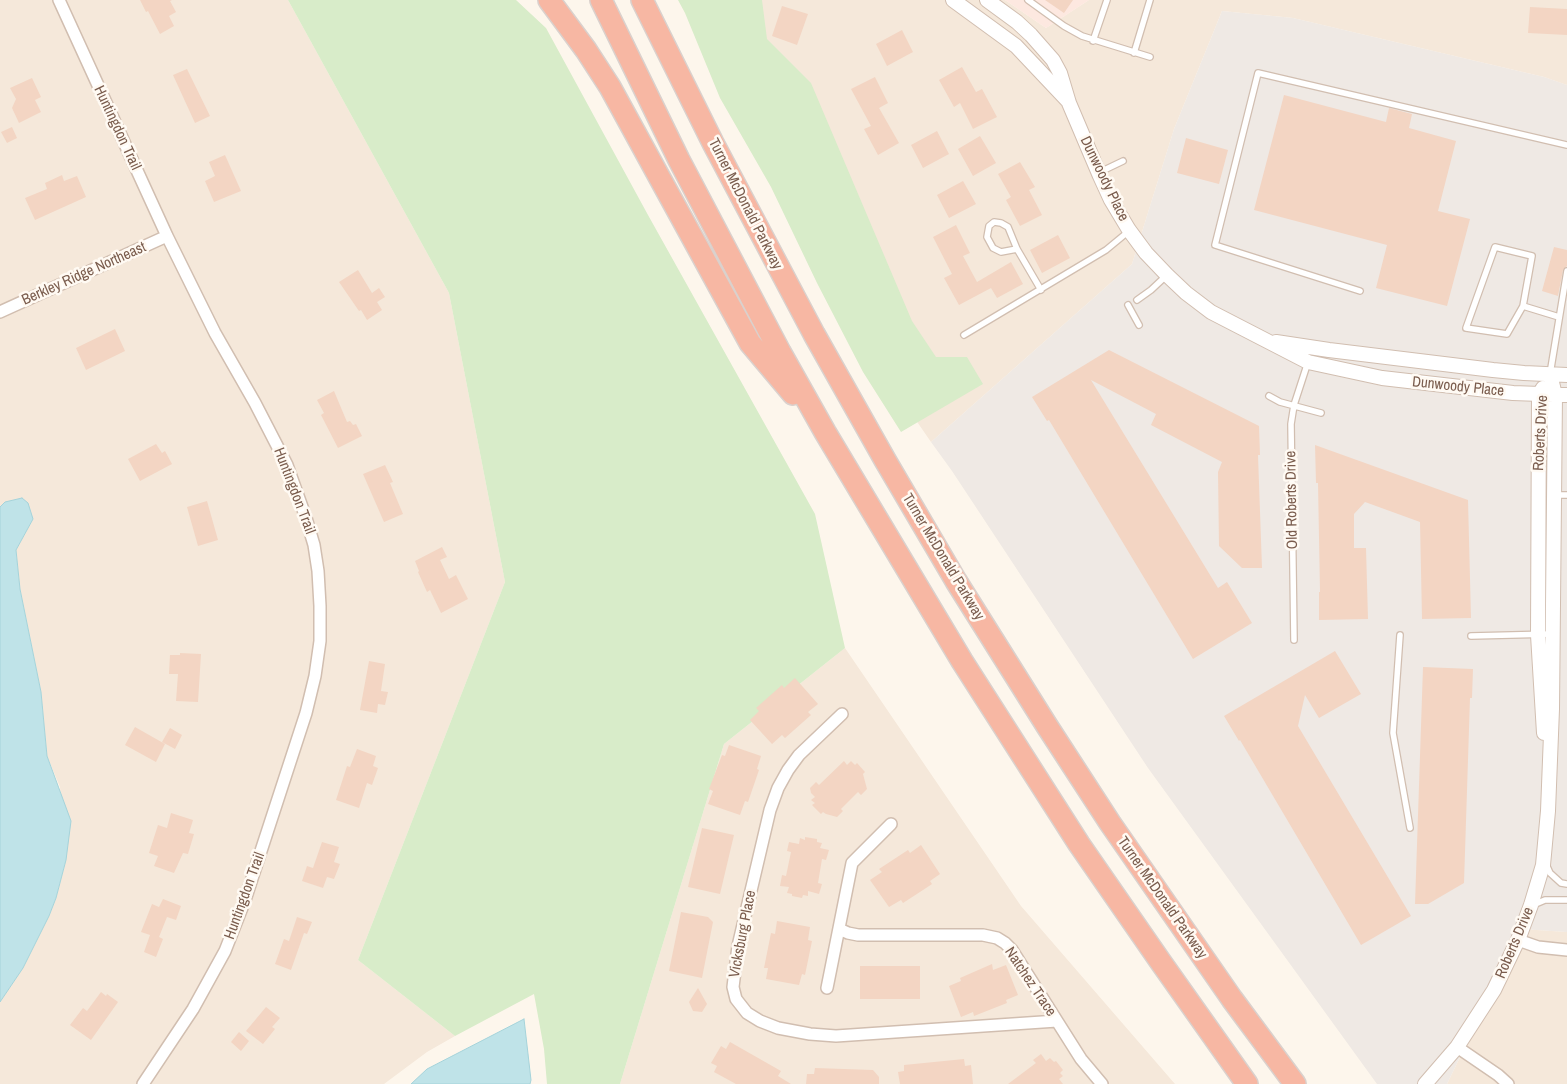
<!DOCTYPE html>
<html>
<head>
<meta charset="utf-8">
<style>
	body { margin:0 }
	canvas { display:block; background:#fdf6ec }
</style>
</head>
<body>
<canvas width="1567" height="1084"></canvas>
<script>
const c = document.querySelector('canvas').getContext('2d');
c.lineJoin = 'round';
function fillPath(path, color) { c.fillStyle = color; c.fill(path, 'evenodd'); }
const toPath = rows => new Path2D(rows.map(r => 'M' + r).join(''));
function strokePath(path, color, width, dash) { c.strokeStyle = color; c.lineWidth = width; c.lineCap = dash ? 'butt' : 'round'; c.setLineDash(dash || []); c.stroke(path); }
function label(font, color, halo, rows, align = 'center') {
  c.font = font + ' "Archivo Narrow",sans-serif'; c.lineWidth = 5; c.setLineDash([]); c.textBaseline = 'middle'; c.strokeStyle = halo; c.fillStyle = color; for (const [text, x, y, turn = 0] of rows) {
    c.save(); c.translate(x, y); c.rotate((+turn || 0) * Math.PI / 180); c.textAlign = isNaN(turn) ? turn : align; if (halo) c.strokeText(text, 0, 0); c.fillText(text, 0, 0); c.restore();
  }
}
fillPath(toPath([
	[0,0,288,0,449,293,505,582,358,960,455,1036,427,1052,384,1084,0,1084,0,1002,23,968,49,916,56,898,66,860,60,787,47,756,41,692,20,589,16,550,33,519,0,507],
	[690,0,1005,0,1046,28,1089,0,1567,0,1567,85,1544,77,1293,18,1222,11,1174,129,1132,264,931,442,902,400],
	[845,648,1021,906,1175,1084,620,1084,724,744],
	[1522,929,1567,932,1567,1084,1447,1084]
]), '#f5e8da');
fillPath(toPath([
	[1005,0,1089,0,1046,28]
]), '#fde8e0');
fillPath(toPath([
	[1222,11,1293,18,1544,77,1567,85,1567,932,1522,929,1447,1084,1377,1084,1148,768,952,471,931,442,1132,264,1174,129]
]), '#efe9e4');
fillPath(toPath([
	[288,0,516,0,546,28,648,215,815,514,845,648,724,744,620,1084,547,1084,544,1049,534,994,455,1036,358,960,505,582,449,293],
	[678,0,762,0,767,39,811,83,912,321,936,357,967,357,983,384,901,432,863,372,817,283,771,187,720,98,685,13]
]), '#d8ecc9');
const water = toPath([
	[22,498,28,503,33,519,16,550,20,589,41,692,47,756,71,821,66,860,56,898,49,916,23,968,0,1002,0,507,5,502,22,498],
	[524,1019,531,1080,530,1084,411,1084,427,1069,524,1019]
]);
fillPath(water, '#bfe3e8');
strokePath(water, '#a5d3da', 1);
fillPath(toPath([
	[140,0,172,0,170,1,176,12,169,16,174,26,160,34,148,11,146,12],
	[1045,0,1073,0,1064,13],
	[782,6,808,14,797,45,772,36],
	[1530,7,1567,9,1567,35,1528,33],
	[902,30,913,52,887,66,876,44],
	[962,67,976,92,982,89,997,117,973,129,960,103,954,107,939,80],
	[187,69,210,116,195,123,173,75],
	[875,77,888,103,879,108,899,143,878,155,864,129,871,126,851,89],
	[32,78,41,97,35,100,41,112,19,123,12,108,16,99,10,88],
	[1284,95,1386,122,1389,108,1412,114,1409,128,1456,141,1438,211,1470,219,1447,306,1376,288,1387,245,1254,210],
	[12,127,17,138,7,143,1,132],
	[937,131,949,154,923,168,911,145],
	[980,136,996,163,973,176,958,149],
	[1186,138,1228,150,1219,184,1177,173],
	[225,155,241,191,214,202,205,181,215,176,209,162],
	[1020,162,1035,187,1029,190,1042,215,1020,226,1006,200,1011,197,998,174],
	[62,175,64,181,77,176,86,197,35,220,25,198,47,189,45,183],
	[963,181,976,204,949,218,937,195],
	[956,225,970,253,963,256,977,282,1011,262,1023,284,997,298,991,288,959,305,944,278,952,274,933,237],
	[1058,235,1070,258,1042,273,1030,250],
	[1554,247,1567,250,1567,266,1563,270,1558,296,1542,291],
	[358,270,372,293,379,288,385,297,377,302,382,310,367,320,361,310,359,311,339,282],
	[115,329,125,351,86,370,76,348],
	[1109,350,1259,426,1260,455,1258,455,1262,568,1242,568,1219,546,1218,472,1222,462,1151,425,1156,414,1091,380,1218,588,1227,582,1252,623,1193,659,1049,420,1047,421,1032,397],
	[334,391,347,422,350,421,353,425,356,424,362,436,338,448,321,415,324,413,317,400],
	[156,444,162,453,165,451,172,464,140,481,128,459],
	[1315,445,1468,500,1471,618,1422,619,1420,522,1365,502,1354,514,1354,548,1366,548,1368,619,1319,620,1319,592,1320,592,1318,483,1316,483],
	[385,465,393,482,390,483,403,514,384,522,363,474],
	[207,501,218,540,198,546,187,507],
	[442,547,447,557,440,560,449,579,456,575,468,599,441,613,430,590,427,592,418,572,419,571,415,561],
	[1335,651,1361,694,1319,718,1305,695,1298,726,1411,916,1361,945,1240,740,1239,741,1224,716],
	[180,653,201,654,198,702,176,701,178,674,169,674,170,655,180,655],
	[369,661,385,664,381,691,388,692,385,705,378,704,377,713,360,710],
	[1423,667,1473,669,1472,698,1470,698,1464,883,1428,904,1415,904],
	[795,678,818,704,808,712,811,715,785,738,782,735,772,744,750,720,759,711,756,708,782,685,784,688],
	[135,727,165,744,156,762,125,745],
	[170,728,182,735,175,749,162,742],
	[729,745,761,756,757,769,759,770,748,802,745,801,740,815,708,804,713,791,709,789,722,755,725,756],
	[357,749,376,756,373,766,378,768,372,785,367,783,359,808,336,800,347,766,350,767],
	[844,761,847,765,851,761,855,765,857,763,865,772,863,774,867,789,861,795,858,792,841,809,843,811,837,817,826,814,823,812,821,814,812,805,815,803,811,800,815,797,811,793,810,788,816,782,819,785],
	[171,813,193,820,189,833,194,834,188,854,183,853,174,873,154,866,158,856,149,853,158,825,167,828],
	[702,828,734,835,720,894,688,887],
	[805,837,817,839,817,842,822,843,820,848,829,850,826,860,822,859,818,883,822,884,819,894,808,891,808,896,803,895,802,898,792,896,792,894,787,893,789,887,780,886,782,875,786,876,791,852,787,851,789,842,799,844,800,838,805,840],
	[322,842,339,847,334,862,340,864,334,879,327,877,323,888,302,881,307,866,313,868],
	[921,845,940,874,930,881,932,884,923,890,903,903,901,900,889,907,870,880,882,872,879,869,908,850,910,853],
	[163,899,181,906,176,920,167,917,159,937,163,939,156,957,144,952,150,935,141,932,152,904,159,907],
	[681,912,708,917,713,922,702,978,669,971],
	[297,917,312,922,307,934,304,933,291,970,275,964,284,939,289,941],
	[777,921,810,927,808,940,812,941,805,975,802,974,799,985,766,979,768,968,764,968,771,933,775,934],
	[992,964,993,970,1006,965,1018,995,1006,1000,1007,1003,974,1016,973,1012,961,1017,949,986,961,981,960,978],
	[860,966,920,966,920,999,860,999],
	[698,988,707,1004,702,1012,693,1011,689,1002],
	[101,992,106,996,107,994,118,1002,91,1040,70,1025,83,1008,87,1011],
	[266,1007,280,1018,272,1027,275,1029,263,1044,246,1031],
	[239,1032,249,1041,241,1051,231,1042],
	[730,1042,781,1071,778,1076,791,1084,736,1084,714,1072,717,1066,711,1063,721,1046,726,1049],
	[1041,1054,1046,1061,1050,1058,1054,1062,1056,1061,1063,1070,1060,1073,1063,1076,1059,1079,1063,1084,1008,1084,1036,1063,1033,1060],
	[964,1059,965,1066,971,1065,973,1084,900,1084,898,1072,904,1071,904,1065],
	[815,1068,873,1070,879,1077,879,1084,806,1084,807,1074,814,1074]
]), '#f3d5c3');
const service = toPath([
	[1028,0,1064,26,1082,36,1150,57],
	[1093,41,1107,0],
	[1134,53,1150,0],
	[1100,172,1123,161],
	[1017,249,1001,252,993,248,987,237,989,226,994,222,1001,223,1008,227,1017,249,1041,290],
	[1360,291,1215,245,1258,73,1567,145],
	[1137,300,1151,290,1167,275],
	[1128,305,1139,325],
	[1523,306,1507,334,1466,328,1495,247,1532,256,1523,306,1559,317],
	[964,335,1106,250,1129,231],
	[1550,374,1567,271],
	[1269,396,1280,402,1321,413],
	[1555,495,1567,495],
	[1400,635,1393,733,1410,828],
	[1471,636,1552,634],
	[1294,640,1291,424,1294,405,1308,362],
	[1546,864,1550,873,1561,883,1567,884],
	[1533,905,1545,900,1567,900]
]);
const minor = toPath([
	[59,0,167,236,215,333,255,403,287,465,306,518,314,545,318,571,320,606,320,641,315,676,306,713,245,900,225,951,193,1009,143,1084],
	[0,312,167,236],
	[842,714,799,755,788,770,778,788,770,810,738,946,733,987,736,999,747,1013,760,1021,778,1028,810,1034,836,1036,1057,1021],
	[839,929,848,933,858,935,983,935,997,938,1005,943,1012,950,1081,1059,1102,1084],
	[1518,940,1538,947,1567,950],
	[827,988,852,863,891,824],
	[1457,1047,1498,1075,1508,1084]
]);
const tertiary = toPath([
	[953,0,1016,46,1067,100],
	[987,0,1017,22,1031,35,1053,60,1060,73,1069,103,1100,176,1111,200,1129,230,1146,253,1167,275,1186,293,1211,312,1308,362,1382,378,1513,393,1567,395],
	[1276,342,1329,350,1493,370,1524,373,1567,375],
	[1543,388,1539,395,1538,635,1544,733],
	[1425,1084,1457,1047,1494,990,1518,940,1531,905,1543,865,1548,811,1552,709,1555,395,1550,374]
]);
const motorway = toPath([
	[549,0,586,50,610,87,750,343,793,394],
	[601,0,679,160,780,352,825,432,962,661,1079,844,1160,961,1247,1084],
	[642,0,713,143,814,334,885,460,956,581,1047,726,1110,823,1232,999,1295,1084]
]);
strokePath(service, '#d1beb0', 8);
strokePath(minor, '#d1beb0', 14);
strokePath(tertiary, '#d1beb0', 16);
strokePath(motorway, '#dad1cd', 24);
strokePath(service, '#fff', 5.5);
strokePath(minor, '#fff', 11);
strokePath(tertiary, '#fff', 14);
strokePath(motorway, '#f7b7a3', 21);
label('15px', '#7a5c4d', '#fffaf3', [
	["Huntingdon Trail",117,128,65],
	["Dunwoody Place",1104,179,64],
	["Turner McDonald Parkway",745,204,63],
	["Berkley Ridge Northeast",84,274,-24],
	["Dunwoody Place",1458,387,6],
	["Roberts Drive",1541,433,-87],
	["Huntingdon Trail",294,491,69],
	["Old Roberts Drive",1292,500,-91],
	["Turner McDonald Parkway",943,557,59],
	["Huntingdon Trail",245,896,-70],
	["Turner McDonald Parkway",1162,898,55],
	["Vicksburg Place",743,934,-79],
	["Roberts Drive",1515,943,-67],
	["Natchez Trace",1030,982,56]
]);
</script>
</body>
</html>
